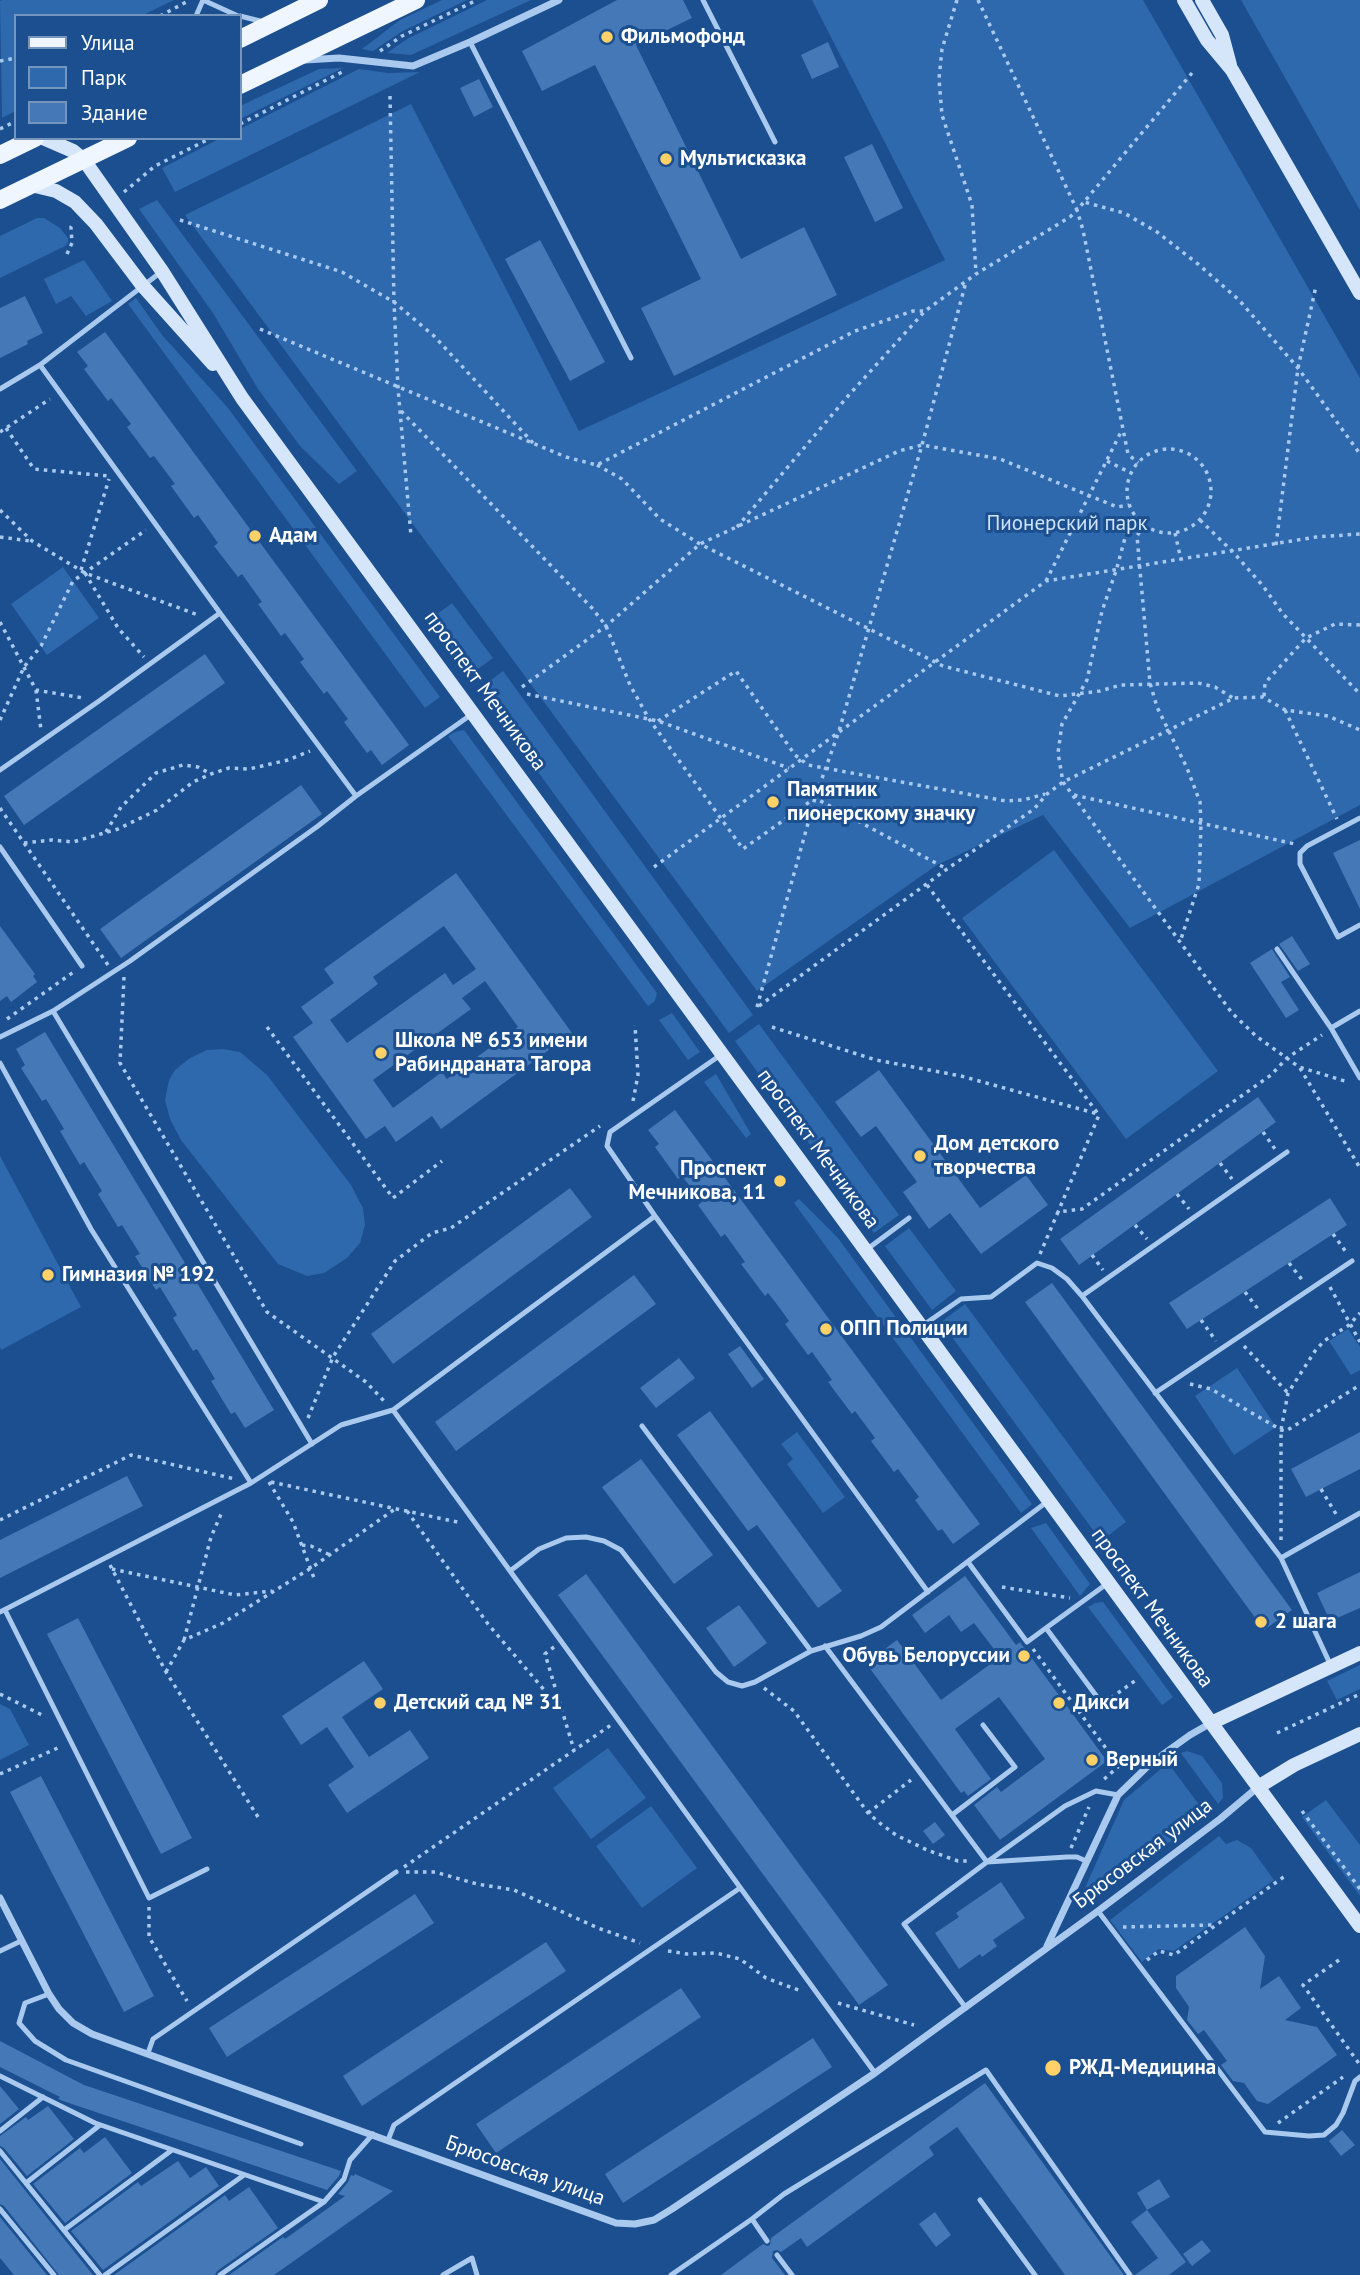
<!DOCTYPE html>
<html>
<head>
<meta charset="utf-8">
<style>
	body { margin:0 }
	#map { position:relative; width:1360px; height:2275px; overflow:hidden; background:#1b4f8f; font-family:"PT Sans",sans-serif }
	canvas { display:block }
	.legend { position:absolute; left:14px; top:14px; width:228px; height:126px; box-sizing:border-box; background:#1b4f8f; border:2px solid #7695bc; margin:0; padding:9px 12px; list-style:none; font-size:21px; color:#fff }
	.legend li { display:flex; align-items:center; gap:14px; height:35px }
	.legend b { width:35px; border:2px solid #7695bc }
</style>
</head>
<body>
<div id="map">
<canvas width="1360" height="2275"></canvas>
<ul class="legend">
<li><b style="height:9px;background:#f0f6ff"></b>Улица</li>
<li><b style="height:19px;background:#2e69ad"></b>Парк</li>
<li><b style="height:19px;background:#4478b7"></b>Здание</li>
</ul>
</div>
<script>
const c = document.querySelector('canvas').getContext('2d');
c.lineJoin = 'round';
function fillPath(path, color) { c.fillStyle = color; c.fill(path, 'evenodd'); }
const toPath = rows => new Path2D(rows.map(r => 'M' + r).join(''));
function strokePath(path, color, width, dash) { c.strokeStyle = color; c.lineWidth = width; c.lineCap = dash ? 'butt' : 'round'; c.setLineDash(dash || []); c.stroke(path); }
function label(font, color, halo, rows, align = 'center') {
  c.font = font + ' "PT Sans",sans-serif'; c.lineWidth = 6; c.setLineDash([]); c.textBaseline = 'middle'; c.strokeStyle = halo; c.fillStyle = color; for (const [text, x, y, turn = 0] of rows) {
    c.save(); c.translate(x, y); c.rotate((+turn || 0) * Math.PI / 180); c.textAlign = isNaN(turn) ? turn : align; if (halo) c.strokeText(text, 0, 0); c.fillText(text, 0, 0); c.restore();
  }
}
fillPath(toPath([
	[2,0,174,0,141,16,16,16,16,111,2,118,0,1],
	[442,0,467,0,401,32,373,51,362,49,400,20],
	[487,0,531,0,411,55,387,53,407,39],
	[812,0,1143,0,1360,378,1360,805,1130,928,1043,815,937,865,757,991,185,215,411,104,579,431,945,260],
	[1241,0,1360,0,1360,210],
	[343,68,240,119,240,106,319,69],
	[359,69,388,73,420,72,175,192,162,168,221,138,240,138,240,129],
	[157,200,357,471,339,484,300,446,258,389,213,313,139,209],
	[37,218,44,218,60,228,68,238,68,243,65,246,0,278,0,236],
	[84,260,112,301,86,316,71,296,56,304,44,279],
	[136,298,162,335,228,408,440,697,425,708,128,304],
	[63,567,99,618,47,655,11,604],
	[452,603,493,658,468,676,460,665,436,615],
	[503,671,753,1015,729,1033,478,690],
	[464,730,657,993,655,1001,648,1006,448,736,455,732],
	[1054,850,1218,1071,1126,1139,962,918],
	[672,1013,700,1052,688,1060,659,1020],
	[759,1024,899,1215,874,1233,735,1041],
	[223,1049,240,1052,267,1075,351,1185,363,1208,365,1225,360,1243,347,1258,324,1273,307,1276,278,1264,181,1140,170,1119,165,1100,169,1080,175,1070,190,1058,207,1050],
	[716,1074,751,1134,746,1138,704,1082],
	[0,1156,81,1307,1,1350,0,1347],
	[799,1199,838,1238,1032,1504,1021,1513,794,1203],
	[909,1228,956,1291,932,1310,885,1246],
	[965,1304,1126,1522,1101,1541,941,1322],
	[1348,1329,1360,1347,1360,1370,1351,1375,1329,1341],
	[1237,1368,1276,1427,1234,1455,1195,1396],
	[797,1432,845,1497,823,1513,787,1464,793,1459,781,1444],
	[1046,1523,1090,1584,1080,1596,1031,1528],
	[1103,1602,1173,1697,1162,1705,1088,1607,1095,1603],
	[1360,1665,1360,1689,1337,1700,1327,1681],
	[0,1704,10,1709,29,1745,0,1760],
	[608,1748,646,1798,591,1839,553,1788],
	[1187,1751,1202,1756,1222,1783,1223,1798,1218,1804,1181,1753],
	[1168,1763,1206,1814,1096,1899,1087,1898,1085,1894,1085,1888,1124,1800],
	[1326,1800,1360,1845,1360,1896,1302,1817],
	[651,1806,697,1868,642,1908,596,1846],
	[1219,1836,1226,1844,1237,1840,1251,1848,1274,1880,1174,1951,1159,1949,1142,1962,1110,1920]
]), '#2e69ad');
fillPath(toPath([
	[617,0,683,0,692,18,636,45,741,259,804,227,837,295,674,376,641,308,701,279,595,65,542,91,522,51],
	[828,42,839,67,812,79,801,55],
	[479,79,493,107,474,117,460,88],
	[872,144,903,208,875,222,844,157],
	[540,240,605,362,570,381,505,259],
	[25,296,43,333,27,341,28,344,0,358,0,308],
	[105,332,409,745,382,765,371,750,367,753,344,722,348,719,327,691,324,694,300,662,304,659,285,633,281,636,258,604,262,602,242,574,238,577,214,546,218,543,198,515,194,518,171,486,175,484,154,456,150,458,127,427,131,424,111,398,108,401,84,369,88,366,77,352],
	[205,654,225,683,24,825,4,796],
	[301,785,322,814,121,958,100,929],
	[1360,840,1360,909,1333,853],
	[456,873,572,1033,441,1129,432,1116,396,1142,385,1126,366,1139,293,1037,313,1023,301,1007,334,983,324,969],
	[444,926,476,969,453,985,445,973,347,1043,330,1020,378,984,373,977],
	[485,981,518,1027,447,1079,442,1072,393,1108,373,1080,471,1009,462,998],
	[0,926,35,974,33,976,37,982,11,1002,7,996,0,1001],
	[1292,936,1310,964,1298,971,1279,944],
	[1272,949,1290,977,1281,982,1299,1010,1286,1018,1250,963],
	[45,1032,274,1410,245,1428,235,1412,231,1414,211,1381,215,1379,197,1349,193,1351,173,1318,177,1315,160,1287,156,1290,135,1256,140,1254,122,1225,118,1227,98,1194,102,1191,84,1162,80,1165,60,1131,64,1129,46,1099,42,1101,21,1068,25,1065,16,1049],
	[879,1070,980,1208,1026,1175,1048,1205,981,1254,950,1213,929,1229,903,1192,917,1182,876,1126,861,1137,835,1102],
	[1258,1097,1276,1122,1079,1265,1060,1239],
	[675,1110,980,1524,953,1544,942,1529,938,1531,915,1500,919,1497,898,1469,894,1472,871,1441,875,1438,855,1411,852,1414,828,1382,832,1380,812,1352,808,1355,785,1324,789,1321,779,1307,768,1293,765,1296,741,1264,745,1262,725,1234,721,1237,698,1205,702,1202,682,1176,678,1179,655,1147,659,1144,648,1130],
	[570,1188,592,1217,393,1364,371,1334],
	[1330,1198,1347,1225,1187,1329,1169,1303],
	[634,1275,656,1304,456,1451,435,1422],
	[1052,1283,1292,1610,1264,1630,1025,1302],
	[740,1346,764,1379,752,1388,728,1354],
	[679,1358,695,1378,656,1408,640,1388],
	[710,1411,842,1591,818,1608,757,1525,748,1531,677,1435],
	[1360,1432,1360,1469,1306,1497,1291,1469],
	[641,1459,713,1555,674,1584,602,1487],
	[127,1476,143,1506,0,1578,0,1540],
	[1360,1572,1360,1608,1330,1621,1317,1593],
	[586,1574,888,1985,859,2005,558,1595],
	[965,1576,1016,1645,1020,1642,1107,1761,1000,1840,974,1805,997,1787,1001,1792,1045,1759,999,1697,955,1729,991,1779,968,1796,964,1791,961,1793,866,1663,897,1640,941,1700,1000,1657,974,1623,961,1632,949,1615,925,1633,912,1615],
	[739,1605,767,1643,734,1667,706,1628],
	[78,1618,192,1838,161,1854,47,1634],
	[364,1661,383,1689,342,1717,369,1757,410,1730,429,1758,347,1813,328,1785,354,1767,327,1727,301,1745,282,1716],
	[41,1776,154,1996,124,2012,10,1792],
	[935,1822,945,1835,933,1844,923,1831],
	[1001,1882,1025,1918,993,1940,997,1946,982,1957,980,1954,959,1969,935,1933,959,1917,956,1913],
	[415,1894,434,1923,227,2057,209,2028],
	[1245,1927,1265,1956,1260,1989,1279,1976,1301,2008,1285,2020,1317,2027,1337,2055,1268,2104,1257,2101,1244,2083,1233,2081,1221,2065,1227,2061,1204,2030,1198,2034,1187,2020,1189,2007,1176,1988,1176,1976],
	[546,1942,566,1971,362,2106,343,2076],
	[681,1988,701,2017,496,2153,476,2124],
	[813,2038,832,2067,623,2203,605,2174],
	[0,2041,84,2085,341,2171,339,2176,327,2190,63,2101,58,2099,60,2097,0,2067],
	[985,2083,1124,2275,1065,2275,957,2127,929,2147,934,2155,807,2247,801,2238,781,2252,777,2250,773,2251,772,2258,785,2275,721,2275,763,2244,767,2246,770,2245,771,2238],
	[0,2086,19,2109,0,2124],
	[48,2106,74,2139,27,2176,4,2148,0,2146,0,2136,26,2117,28,2120],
	[1342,2130,1355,2145,1341,2156,1329,2141],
	[105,2137,132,2173,65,2223,33,2184,80,2148,84,2153],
	[0,2159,93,2275,59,2275,4,2206,0,2204],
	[178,2161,190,2178,206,2167,219,2186,103,2270,71,2231,138,2182,141,2186],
	[355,2174,393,2191,274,2275,229,2275,283,2237,285,2239,345,2196,338,2194,348,2182,351,2175,354,2176],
	[1159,2179,1170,2197,1147,2210,1137,2193],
	[249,2187,278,2228,217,2271,215,2275,114,2275,225,2195,229,2201],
	[1147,2210,1186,2262,1169,2275,1135,2275,1158,2258,1131,2222],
	[935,2212,951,2235,936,2247,919,2224],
	[0,2217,47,2275,14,2275,0,2258],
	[1202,2240,1211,2251,1192,2266,1183,2254]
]), '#4478b7');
strokePath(toPath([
	[957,0,942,49,939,79,942,115,972,205,976,274],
	[978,0,1077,210,1084,202],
	[160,16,190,0],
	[380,51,402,36,477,0],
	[0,61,16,58],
	[1192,73,1084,202,1124,213,1157,232,1198,264,1239,300,1298,368,1360,454],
	[390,96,394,302,398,388,411,536],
	[240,124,346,70],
	[0,129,16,121],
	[124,192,155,166,211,138],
	[180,220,342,272,394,302,434,336,533,443],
	[67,254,72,243,71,227,74,224],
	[260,329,566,457,597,465,855,331,913,311,923,311],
	[401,411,592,608,606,626,630,685,649,719,743,849,815,798,947,869],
	[6,428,34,469,108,476],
	[0,432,50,399],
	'1127 491a42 42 0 1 1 84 0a42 42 0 1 1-84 0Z',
	[1107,461,1131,473],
	[597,465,622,479,660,519,700,544,943,666,1060,696,1100,691,1121,685,1198,683,1215,687,1233,698],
	[0,510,32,541,85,573,198,615],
	[1137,518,1128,527,1116,571,1102,611,1087,680,1062,724,1058,753,1063,782,1232,1013,1256,1036,1299,1067,1348,1082],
	[1200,520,1233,552,1263,586,1283,614,1360,694],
	[1144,525,1137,536,1150,683,1157,707,1187,768,1200,802,1201,824,1199,884,1180,942],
	[737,527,848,396,925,311,976,274,1070,217,1077,210,1083,230,1128,454,1138,463],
	[1175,533,1181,560],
	[0,537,30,541],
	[1276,545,1298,368,1316,286],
	[81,570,109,479],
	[85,573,118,628,144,657],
	[1046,581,1122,430],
	[0,622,36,690,83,698],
	[522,687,606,626,700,544,899,451,922,445,1000,459,1117,507,1129,505],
	[36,690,41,730],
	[527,694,658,721,789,768],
	[1264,696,1265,683,1306,638,1335,624,1360,625],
	[1285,710,1337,819],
	[0,720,24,667,41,646,73,581,146,530],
	[658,721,736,671,795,755,808,765,1006,801,1023,800,1045,794],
	[1074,795,1295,844],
	[0,808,108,965],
	[106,832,121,807,156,773,183,765,198,767,211,774],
	[24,843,52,840,73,842,118,829,157,810,193,782,211,774,229,768,249,769,288,760,310,751],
	[654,867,1046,581,1316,537,1360,534],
	[927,885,1099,1115,1058,1212],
	[124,977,120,1063,267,1312,366,1382,385,1402],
	[759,1006,947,869,1034,809,1047,794,1063,782,1234,698,1263,697,1285,710,1328,716,1360,730],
	[757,1007,815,798,839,731,922,445,966,282],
	[7,1019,75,971],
	[267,1027,393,1198,442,1161],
	[772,1027,876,1060,961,1076,1098,1114],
	[1300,1068,1360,1168],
	[633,1101,638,1075,635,1025],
	[1263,1132,1275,1149],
	[1220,1163,1232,1179],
	[1177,1194,1189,1209],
	[1135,1225,1147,1239],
	[1333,1234,1346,1252],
	[1040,1254,1058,1212,1082,1209,1271,1075,1287,1058,1322,1035],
	[1092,1255,1103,1270],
	[1289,1263,1303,1281],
	[1330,1287,1360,1342],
	[1245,1292,1258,1309],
	[1201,1320,1216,1341],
	[1244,1346,1288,1393],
	[1190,1384,1211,1389,1281,1430,1286,1431,1360,1385],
	[308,1418,333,1357,395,1261,432,1233,451,1228,600,1126],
	[269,1482,293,1522,314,1578],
	[271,1482,462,1523],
	[1321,1489,1336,1514],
	[407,1511,488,1624,562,1711],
	[0,1520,131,1455,235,1479],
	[1281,1540,1281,1430,1288,1393,1315,1351,1324,1341,1349,1325,1360,1313],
	[302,1545,311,1546,330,1555],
	[110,1565,166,1672,258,1817],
	[112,1569,235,1595,272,1591],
	[1002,1587,1070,1598],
	[184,1640,211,1537,222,1512],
	[554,1647,545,1654,574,1750],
	[1033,1649,1119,1766,1102,1781],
	[166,1672,184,1640,223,1623,311,1568,395,1509],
	[764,1688,794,1711,868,1813,881,1824,896,1835,927,1850,958,1861,971,1861],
	[0,1694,44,1716],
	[1111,1698,1136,1680],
	[1277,1733,1360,1694],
	[0,1774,62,1746],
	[1302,1811,1360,1889],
	[868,1813,911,1780],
	[1071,1848,1089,1807],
	[404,1867,611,1725],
	[406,1872,435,1872,477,1884,514,1890,598,1928,640,1943],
	[149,1907,149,1937,187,2001],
	[1123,1927,1213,1925],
	[668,1951,687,1954,716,1953,740,1959,766,1978,801,1991],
	[1147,1960,1159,1951,1174,1955,1285,1876],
	[1339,1960,1303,1985,1360,2065,1358,2066],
	[838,2003,914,2025],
	[1278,2123,1343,2077]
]), '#a9c9ee', 3.5, [3.5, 5]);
strokePath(toPath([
	[203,0,238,16],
	[703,0,775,142],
	[196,16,203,0],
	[240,16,264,22],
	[470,42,631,358],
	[161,272,40,365,220,613],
	[0,389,40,365],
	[0,770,99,701,220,613,356,796],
	[1360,818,1307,846,1300,853,1300,864,1338,937,1360,925],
	[0,847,82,966],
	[1277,949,1331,1028],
	[53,1011,312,1444],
	[1360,1011,1331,1028,1360,1078],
	[0,1037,53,1011,130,961,318,826,356,796,472,714],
	[722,1054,610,1132,607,1146,655,1216,928,1592],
	[0,1063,91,1229,251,1483],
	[866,1250,909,1218],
	[922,1326,961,1299,991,1297,1037,1263,1052,1268,1067,1279,1082,1296],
	[1155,1393,1352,1261],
	[393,1410,875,2073],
	[642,1426,811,1651],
	[1281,1558,1082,1296,1287,1152],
	[968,1562,1027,1642,1046,1628],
	[510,1571,539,1549,566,1538,586,1537,604,1541,621,1550,716,1672,728,1682,742,1686,755,1682,811,1651,861,1636,881,1627,1048,1501],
	[5,1610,149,1898,207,1869],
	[0,1612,251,1483,341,1425,393,1410,655,1216],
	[825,1646,987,1862,904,1924,966,2008],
	[1331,1666,1281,1558,1360,1513],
	[1103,1705,1046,1628,1108,1583],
	[952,1815,1015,1767,983,1725],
	[1086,1861,1077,1857,1067,1857,987,1862,1065,1806,1096,1791,1118,1795],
	[1098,1911,1265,2132,1309,2136,1324,2135,1336,2125,1343,2113,1355,2081,1360,2077],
	[0,1951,21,1941],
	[49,1994,25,2003,19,2023,35,2041,66,2060,301,2144],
	[148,2053,153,2039,396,1872],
	[0,2076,95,2123,324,2202],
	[0,2131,43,2097],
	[388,2140,394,2125,740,1888],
	[0,2151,100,2275],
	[26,2183,100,2125],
	[980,2200,1035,2275],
	[0,2209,54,2275],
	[752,2219,784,2194,986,2070,1130,2275],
	[64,2230,172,2150],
	[777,2255,792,2275],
	[105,2275,244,2175],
	[220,2275,324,2202,344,2179,350,2160,373,2134],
	[443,2275,472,2258,477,2275],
	[671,2275,752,2219,767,2241]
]), '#a9c9ee', 5);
strokePath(toPath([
	[305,60,339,58,413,66,470,42,559,0],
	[0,1898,49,1994,59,2009,73,2023,92,2034,616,2223,635,2224,654,2220,672,2209,875,2073,1098,1911,1220,1819,1258,1787],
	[1047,1946,1118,1795,1151,1763,1190,1735,1211,1723]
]), '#a9c9ee', 7);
strokePath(toPath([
	[1184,0,1207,40,1232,70,1360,293],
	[1202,0,1222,35,1230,65],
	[43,138,73,151,84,160,162,271,242,398,1360,1926],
	[31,185,56,191,75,202,96,224,142,285,213,364],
	[1211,1723,1360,1653],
	[1258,1787,1294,1765,1360,1734]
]), '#d6e6fa', 14);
strokePath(toPath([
	[240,39,319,0],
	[240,85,416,0],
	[0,155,35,138],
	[0,200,128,138]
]), '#f0f6ff', 18);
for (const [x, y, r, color] of [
	[607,37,7,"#ffd166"],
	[666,159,7,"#ffd166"],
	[255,536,7,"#ffd166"],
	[773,802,7,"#ffd166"],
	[381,1053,7,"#ffd166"],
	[920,1156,7,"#ffd166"],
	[780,1181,7,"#ffd166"],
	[48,1275,7,"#ffd166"],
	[826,1329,7,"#ffd166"],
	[1261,1622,7,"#ffd166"],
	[1024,1656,7,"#ffd166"],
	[380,1703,7,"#ffd166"],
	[1059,1703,7,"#ffd166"],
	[1092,1760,7,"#ffd166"],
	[1053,2068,9,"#ffd166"]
]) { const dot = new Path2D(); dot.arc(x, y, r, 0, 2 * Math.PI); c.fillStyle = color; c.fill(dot); strokePath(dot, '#1b4f8f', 2.5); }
label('bold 21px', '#fff', '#1b4f8f', [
	["Фильмофонд",621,37],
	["Мультисказка",680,159],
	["Адам",269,536],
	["Памятник",787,790],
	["пионерскому значку",787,814],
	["Школа № 653 имени",395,1041],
	["Рабиндраната Тагора",395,1065],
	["Дом детского",934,1144],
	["творчества",934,1168],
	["Проспект",766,1169,"right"],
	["Мечникова, 11",766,1193,"right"],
	["Гимназия № 192",62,1275],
	["ОПП Полиции",840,1329],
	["2 шага",1275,1622],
	["Обувь Белоруссии",1010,1656,"right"],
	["Детский сад № 31",394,1703],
	["Дикси",1073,1703],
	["Верный",1106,1760],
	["РЖД-Медицина",1069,2068]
], 'left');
label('21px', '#cfe3fa', '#1b4f8f', [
	["Пионерский парк",1067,524]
]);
label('21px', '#fff', '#1b4f8f', [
	["проспект Мечникова",485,691,54],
	["проспект Мечникова",818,1149,54],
	["проспект Мечникова",1152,1608,54],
	["Брюсовская улица",1143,1854,-37],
	["Брюсовская улица",525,2171,20]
]);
</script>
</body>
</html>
